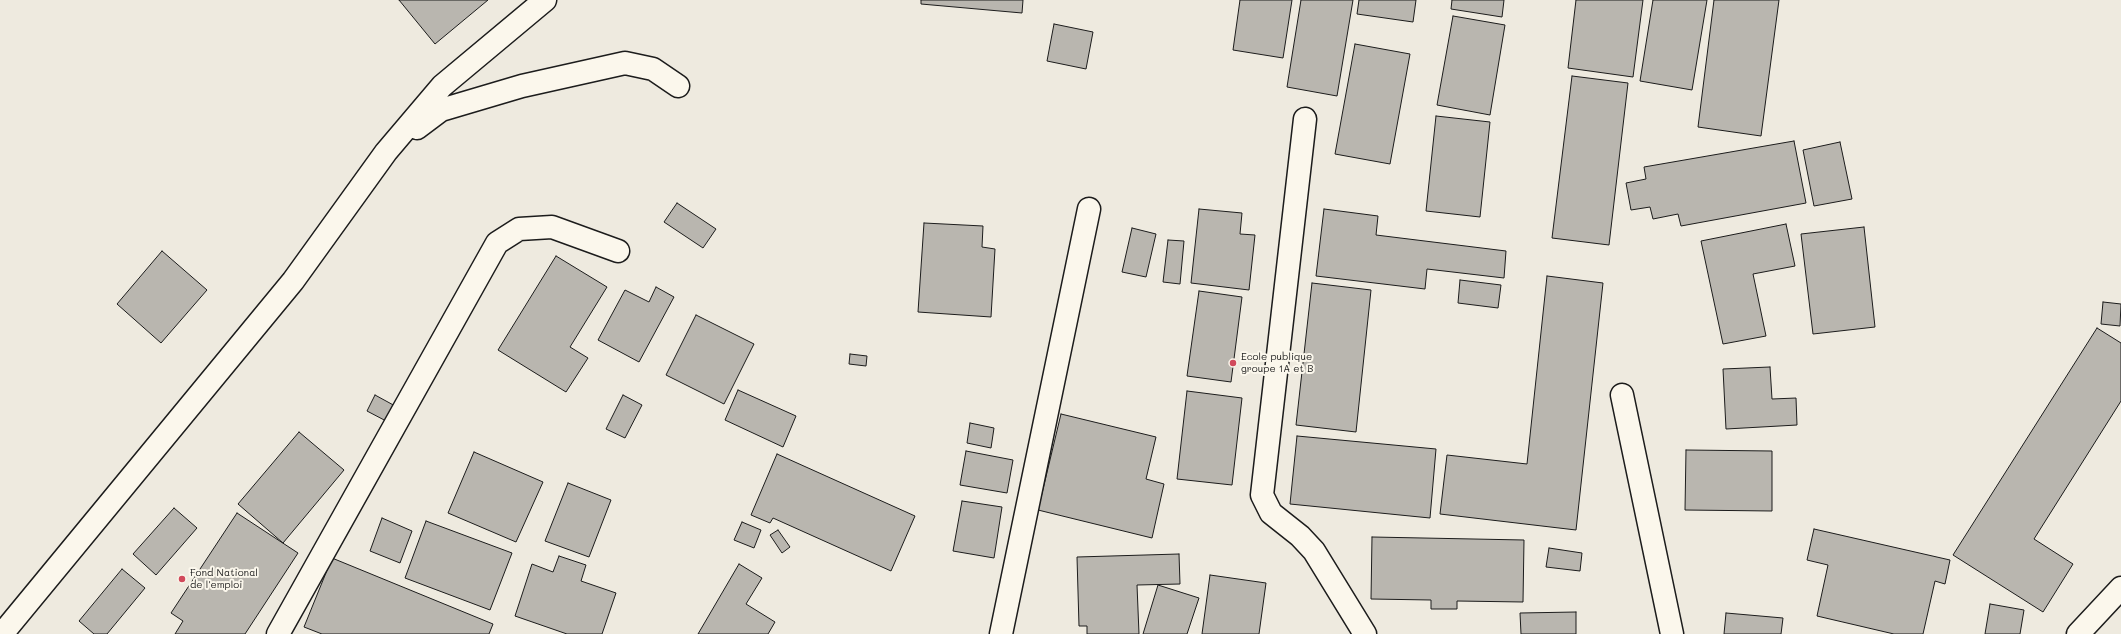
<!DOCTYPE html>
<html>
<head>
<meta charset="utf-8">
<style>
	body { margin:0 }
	canvas { display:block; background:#eeeadf }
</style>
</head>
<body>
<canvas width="2121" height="634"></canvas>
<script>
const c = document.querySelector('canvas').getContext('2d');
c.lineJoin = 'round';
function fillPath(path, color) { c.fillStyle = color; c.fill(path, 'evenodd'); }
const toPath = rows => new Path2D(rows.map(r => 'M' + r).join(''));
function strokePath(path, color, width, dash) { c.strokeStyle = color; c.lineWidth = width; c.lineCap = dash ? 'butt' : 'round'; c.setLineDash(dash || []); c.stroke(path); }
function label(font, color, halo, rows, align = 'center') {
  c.font = font + ' Mali,sans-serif'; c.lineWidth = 4; c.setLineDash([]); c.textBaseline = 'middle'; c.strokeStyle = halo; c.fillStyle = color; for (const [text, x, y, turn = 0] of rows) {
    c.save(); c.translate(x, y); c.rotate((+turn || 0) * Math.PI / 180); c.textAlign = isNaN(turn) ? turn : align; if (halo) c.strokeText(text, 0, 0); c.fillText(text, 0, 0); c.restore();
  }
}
const building = toPath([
	[399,0,488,0,435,44,399,0],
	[921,0,1023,0,1022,13,921,4,921,0],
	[1240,0,1292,0,1283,58,1233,50,1240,0],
	[1301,0,1353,0,1337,96,1287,87,1301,0],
	[1359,0,1416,0,1413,22,1357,14,1359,0],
	[1452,0,1504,0,1502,17,1451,9,1452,0],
	[1576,0,1643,0,1633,77,1568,68,1576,0],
	[1653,0,1707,0,1692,90,1640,81,1653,0],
	[1714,0,1779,0,1761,136,1698,127,1714,0],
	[1453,16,1505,25,1490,115,1437,105,1453,16],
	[1054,24,1093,32,1086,69,1047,61,1054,24],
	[1355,44,1410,54,1390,164,1335,154,1355,44],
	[1572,76,1628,83,1609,245,1552,238,1572,76],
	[1436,116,1490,122,1480,217,1426,211,1436,116],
	[1794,141,1806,203,1681,226,1678,214,1653,219,1650,207,1631,210,1626,183,1646,179,1644,167,1794,141],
	[1840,142,1852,199,1814,206,1803,150,1840,142],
	[677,203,716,229,703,248,664,222,677,203],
	[1199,209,1242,213,1240,234,1255,235,1249,290,1191,283,1199,209],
	[1324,209,1378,216,1376,235,1506,251,1504,278,1427,269,1425,289,1316,276,1324,209],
	[924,223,983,226,982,247,995,249,991,317,918,312,924,223],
	[1786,224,1795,266,1753,274,1766,336,1723,344,1701,241,1786,224],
	[1864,227,1875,327,1813,334,1801,234,1864,227],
	[1132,228,1156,234,1146,277,1122,272,1132,228],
	[1168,240,1184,241,1180,284,1163,282,1168,240],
	[162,251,207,290,161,343,117,304,162,251],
	[556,256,607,287,570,347,588,358,566,392,498,350,556,256],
	[1547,276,1603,283,1576,530,1440,514,1447,455,1527,464,1547,276],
	[1460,280,1501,285,1498,308,1458,303,1460,280],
	[1312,283,1371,290,1356,432,1296,425,1312,283],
	[656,287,674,297,639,362,598,340,625,290,649,302,656,287],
	[1199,291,1242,297,1231,382,1187,376,1199,291],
	[2103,302,2121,304,2120,326,2101,324,2103,302],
	[696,315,754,344,724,404,666,375,696,315],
	[2097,328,2121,343,2121,401,2034,539,2073,564,2043,612,1953,555,2097,328],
	[850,354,867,356,866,366,849,364,850,354],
	[1770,367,1772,399,1796,398,1797,425,1726,429,1723,369,1770,367],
	[738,390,796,416,783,447,725,420,738,390],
	[1187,391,1242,398,1232,485,1177,479,1187,391],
	[375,395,397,407,388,422,367,411,375,395],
	[623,395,642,405,625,438,606,429,623,395],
	[1061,414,1156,437,1146,479,1164,484,1152,538,1038,510,1061,414],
	[970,423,994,428,991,448,967,443,970,423],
	[299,432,344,470,283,543,238,504,299,432],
	[1297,436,1436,449,1430,518,1290,504,1297,436],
	[1686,450,1772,451,1772,511,1685,510,1686,450],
	[966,451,1013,460,1007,493,960,485,966,451],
	[474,452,543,482,516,542,448,513,474,452],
	[777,454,915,516,891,571,773,518,770,523,751,515,777,454],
	[568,483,611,500,589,557,545,541,568,483],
	[962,501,1002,507,994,558,953,551,962,501],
	[174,508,197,528,156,575,133,554,174,508],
	[237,513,298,553,245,634,175,634,183,621,171,613,237,513],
	[382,518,412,531,400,563,370,551,382,518],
	[426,521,512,553,490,610,405,578,426,521],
	[742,522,761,530,754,548,734,540,742,522],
	[1814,529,1950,560,1945,584,1935,581,1923,634,1894,634,1817,616,1828,565,1807,560,1814,529],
	[778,530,790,547,782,553,770,535,778,530],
	[1372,537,1524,540,1523,602,1457,601,1457,609,1431,609,1431,600,1371,599,1372,537],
	[1549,548,1582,553,1580,571,1546,567,1549,548],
	[1179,554,1180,584,1137,585,1139,634,1087,634,1087,626,1079,626,1077,557,1179,554],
	[559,556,586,565,581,581,616,593,602,634,567,634,515,616,532,564,553,572,559,556],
	[332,558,493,624,489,634,322,634,304,627,332,558],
	[739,564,762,578,746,604,775,622,768,634,698,634,739,564],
	[122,569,145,588,107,634,94,634,79,621,122,569],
	[1210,575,1266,583,1259,634,1202,634,1210,575],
	[1158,585,1199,598,1187,634,1143,634,1158,585],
	[1990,604,2024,610,2020,634,1985,634,1990,604],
	[1576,612,1576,634,1521,634,1520,613,1576,612],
	[1726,613,1783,618,1781,634,1724,634,1726,613]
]);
fillPath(building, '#b9b6af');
strokePath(building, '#1c1c1c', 1);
const minor = toPath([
	[1305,119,1262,495,1271,513,1300,536,1314,551,1365,634],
	[417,128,441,110,522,86,625,63,653,69,678,86],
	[1622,395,1672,634],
	[2,634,293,281,386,152,442,86,545,0],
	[278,634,497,243,519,229,552,227,618,251],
	[1001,634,1089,209],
	[2078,634,2121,588]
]);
strokePath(minor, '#1c1c1c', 25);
strokePath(minor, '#fbf7ec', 22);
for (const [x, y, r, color] of [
	[1233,363,4,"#d1495b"],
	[182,579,4,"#d1495b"]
]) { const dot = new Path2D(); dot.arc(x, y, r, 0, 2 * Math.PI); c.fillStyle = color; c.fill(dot); strokePath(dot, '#fbf7ec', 1.5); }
label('10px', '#1c1c1c', '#fbf7ec', [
	["Ecole publique",1241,357],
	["groupe 1A et B",1241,369],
	["Fond National",190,573],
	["de l'emploi",190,585]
], 'left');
</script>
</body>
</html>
